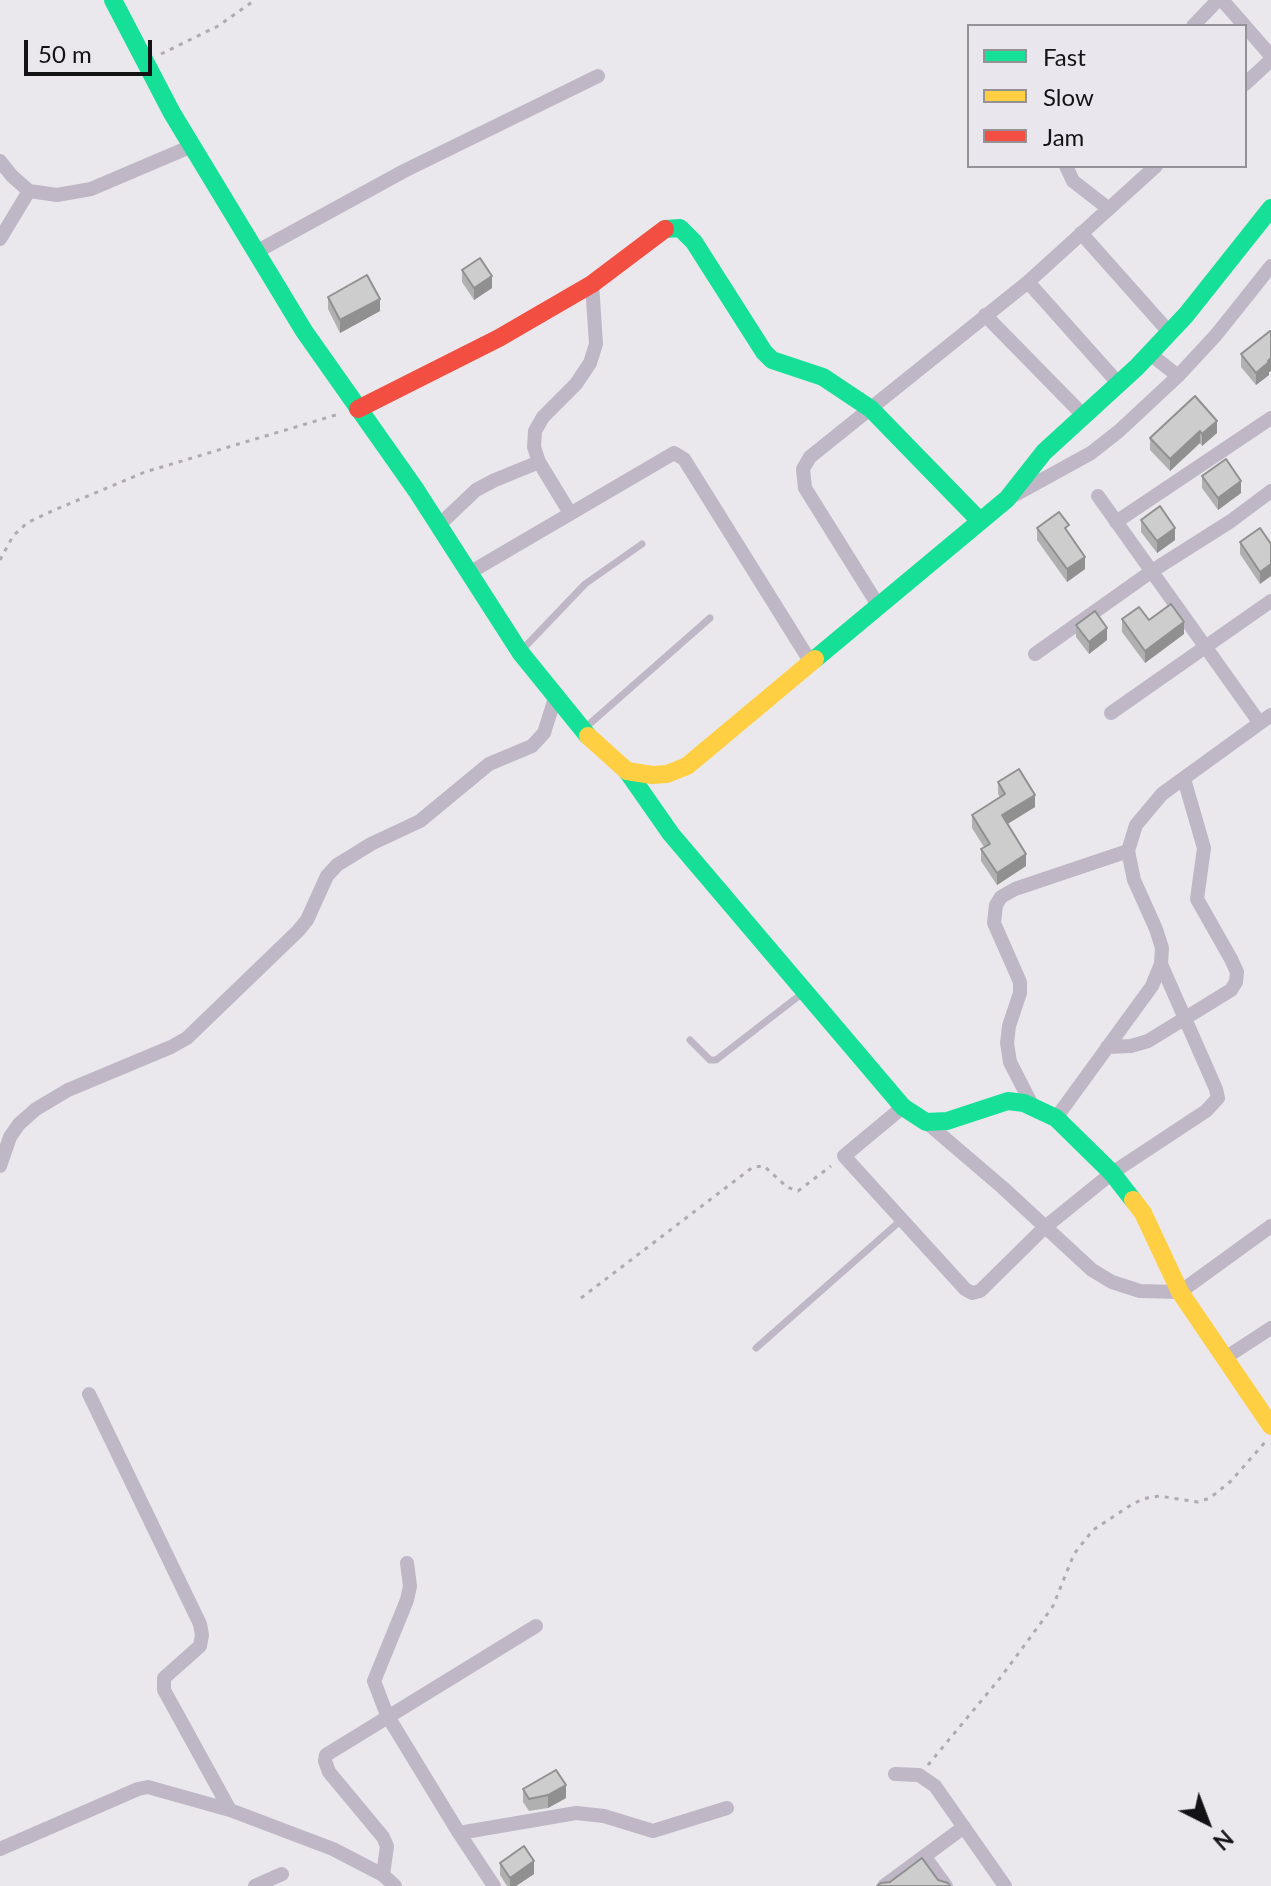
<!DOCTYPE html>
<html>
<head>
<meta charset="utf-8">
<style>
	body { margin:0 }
	#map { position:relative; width:1271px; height:1886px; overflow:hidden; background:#eae8ec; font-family:Lato,sans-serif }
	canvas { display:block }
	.legend { position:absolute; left:967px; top:24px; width:280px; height:144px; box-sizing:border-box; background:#eae6ee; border:2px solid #949197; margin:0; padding:10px 14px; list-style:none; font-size:24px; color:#131215 }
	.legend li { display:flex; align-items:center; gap:16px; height:40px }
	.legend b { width:40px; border:2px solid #949197 }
	.north { position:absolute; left:1167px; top:1782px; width:80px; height:80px; -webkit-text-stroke:6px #eae6ee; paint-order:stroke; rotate:138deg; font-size:22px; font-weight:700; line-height:32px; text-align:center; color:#131215 }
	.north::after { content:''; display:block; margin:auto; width:28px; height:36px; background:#131215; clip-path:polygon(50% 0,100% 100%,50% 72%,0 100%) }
	.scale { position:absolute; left:24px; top:40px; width:128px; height:36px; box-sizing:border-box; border:4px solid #131215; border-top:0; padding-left:10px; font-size:24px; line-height:28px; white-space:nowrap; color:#131215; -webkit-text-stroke:6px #eae6ee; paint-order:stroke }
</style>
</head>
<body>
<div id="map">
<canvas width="1271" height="1886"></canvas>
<ul class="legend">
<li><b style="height:10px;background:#16e098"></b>Fast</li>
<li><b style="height:10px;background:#ffcf43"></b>Slow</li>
<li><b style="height:10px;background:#f24e42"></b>Jam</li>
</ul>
<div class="north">N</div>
<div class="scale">50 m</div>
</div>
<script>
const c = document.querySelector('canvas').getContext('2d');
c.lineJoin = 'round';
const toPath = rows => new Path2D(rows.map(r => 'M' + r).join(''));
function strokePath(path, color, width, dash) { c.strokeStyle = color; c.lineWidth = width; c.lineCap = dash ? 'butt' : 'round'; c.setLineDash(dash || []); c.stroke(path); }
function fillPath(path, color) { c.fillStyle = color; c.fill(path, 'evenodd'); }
strokePath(toPath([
	[161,54,218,26,255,0],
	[0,560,13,536,27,523,52,511,145,472,339,414],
	[581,1298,753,1167,764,1166,787,1187,798,1191,831,1166],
	[928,1765,1001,1677,1043,1620,1053,1606,1074,1554,1093,1530,1134,1503,1147,1498,1159,1496,1198,1502,1210,1498,1231,1481,1266,1441]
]), '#aea9b4', 3, [4, 6]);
strokePath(toPath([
	[521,651,585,584,642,544],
	[586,727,710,618],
	[690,1040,710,1060,716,1060,804,992],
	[756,1348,900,1221]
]), '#bfb7c6', 7);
strokePath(toPath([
	[1222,0,1245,26],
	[1193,26,1218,0],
	[1245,26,1271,56],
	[1245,84,1271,60],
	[0,161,12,176,29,191,57,195,91,189,192,146],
	[1066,166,1073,181,1109,209],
	[1081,233,1169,332],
	[0,239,29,191],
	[256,252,404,171,598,76],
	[1028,282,1119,384],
	[985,315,1084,416],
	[1149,353,1178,376],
	[1098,496,1259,722],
	[1011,497,1091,453,1119,431,1178,376,1216,335,1271,266],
	[570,513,539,462,534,447,535,431,543,417,576,384,590,363,596,344,592,284],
	[1116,522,1271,418],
	[438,526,476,490,495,480,539,462],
	[469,573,674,453,684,459,810,661],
	[878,605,805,488,803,469,810,457,1028,282,1156,166],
	[1035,654,1152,571,1231,521,1271,491],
	[1111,713,1271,601],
	[1107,1047,1131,1046,1148,1041,1231,990,1236,982,1237,972,1231,959,1197,899,1204,848,1184,779],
	[903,1107,844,1156,965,1289,972,1293,980,1291,1044,1228,1112,1173,1206,1111,1218,1098,1216,1089,1161,964],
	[1033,1107,1010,1062,1007,1043,1009,1026,1020,993,1020,982,994,923,996,905,1001,897,1015,889,1128,851],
	[1056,1118,1152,986,1161,964,1162,948,1156,929,1134,880,1128,851,1136,825,1162,794,1271,715],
	[926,1122,1002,1187,1092,1270,1112,1282,1140,1291,1180,1292,1271,1226],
	[0,1166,10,1137,19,1124,36,1109,68,1090,171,1047,187,1038,298,931,307,920,327,876,337,865,371,844,420,821,489,764,532,746,544,733,555,698],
	[1225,1358,1271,1328],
	[89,1394,200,1624,202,1635,200,1646,164,1678,164,1690,230,1810],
	[407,1563,410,1586,407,1600,374,1681,387,1715,459,1833,576,1813,604,1816,653,1831,727,1808],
	[895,1774,919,1775,935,1786,1005,1886],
	[459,1833,494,1886],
	[0,1849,138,1789,148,1787,230,1810,333,1849,383,1875,395,1886],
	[925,1857,946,1886],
	[383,1875,387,1846,383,1837,329,1772,325,1761,326,1755,536,1626],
	[255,1886,282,1874],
	[884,1886,964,1827]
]), '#bfb7c6', 14);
strokePath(toPath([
	[113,0,172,113,304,331,416,490,520,652,588,736],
	[665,229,680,228,694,242,764,352,772,360,823,377,871,409,980,521],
	[815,659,1007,499,1044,452,1137,367,1186,315,1271,208],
	[627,771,671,834,903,1107,926,1122,947,1121,1008,1101,1024,1103,1056,1118,1112,1173,1133,1200]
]), '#16e098', 18);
strokePath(toPath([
	[588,736,627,771,652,775,667,774,687,766,815,659],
	[1133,1200,1143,1213,1180,1292,1271,1426]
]), '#ffcf43', 18);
strokePath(toPath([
	[358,409,499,338,592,284,665,229]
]), '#f24e42', 18);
fillPath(toPath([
	[462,270,492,288,474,300,462,282],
	[328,297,380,311,340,333,328,309],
	[1271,332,1271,371,1269,372,1269,375,1256,385,1241,367,1241,354],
	[1195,396,1217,433,1202,446,1200,443,1170,471,1150,450,1150,438],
	[1202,476,1241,493,1218,510,1202,488],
	[1141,520,1175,540,1157,553,1141,532],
	[1037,528,1069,534,1085,569,1067,582,1037,540],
	[1240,542,1271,544,1260,584,1240,554],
	[1122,619,1149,620,1184,634,1145,663,1122,632],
	[1076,625,1107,640,1089,654,1076,637],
	[998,782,1035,807,1008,824,1026,866,997,885,981,861,981,849,984,847,972,828,972,815,1000,797,998,794],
	[523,1789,566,1798,548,1808,529,1811,523,1802],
	[500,1863,534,1874,516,1886,507,1886,500,1875]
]), '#b0b0b1');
fillPath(toPath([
	[492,276,492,288,474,300,474,288],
	[380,299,380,311,340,333,340,320],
	[1271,358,1271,371,1269,372,1269,375,1256,385,1256,373],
	[1217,421,1217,433,1202,446,1202,434],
	[1200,431,1200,443,1170,471,1170,459],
	[1241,481,1241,493,1218,510,1218,498],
	[1175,528,1175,540,1157,553,1157,541],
	[1085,557,1085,569,1067,582,1067,569],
	[1271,564,1271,576,1260,584,1260,572],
	[1184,622,1184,634,1145,663,1145,651],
	[1107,628,1107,640,1089,654,1089,642],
	[1035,795,1035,807,1002,827,1002,815],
	[1026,854,1026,866,997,885,997,873],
	[566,1785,566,1798,548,1808,548,1795],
	[534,1861,534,1874,516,1886,510,1886,510,1878]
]), '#909090');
const building = toPath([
	[480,258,492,276,474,288,462,270,480,258],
	[367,275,380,299,340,320,328,297,367,275],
	[1270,331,1271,332,1271,358,1268,361,1269,362,1256,373,1241,354,1270,331],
	[1195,396,1217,421,1202,434,1200,431,1170,459,1150,438,1195,396],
	[1226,459,1241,481,1218,498,1202,476,1226,459],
	[1160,506,1175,528,1157,541,1141,520,1160,506],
	[1059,512,1069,525,1065,528,1085,557,1067,569,1037,528,1059,512],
	[1260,528,1271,544,1271,564,1260,572,1240,542,1260,528],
	[1171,604,1184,622,1145,651,1122,619,1139,607,1149,620,1171,604],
	[1095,611,1107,628,1089,642,1076,625,1095,611],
	[1019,769,1035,795,1002,815,1026,854,997,873,981,849,990,844,972,815,1005,794,998,782,1019,769],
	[556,1770,566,1785,548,1795,529,1799,523,1789,556,1770],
	[524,1846,534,1861,510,1878,500,1863,524,1846],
	[922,1858,938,1880,948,1883,950,1886,877,1886,881,1883,890,1882,922,1858]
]);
fillPath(building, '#cdcdce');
strokePath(building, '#909090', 2);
</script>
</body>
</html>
